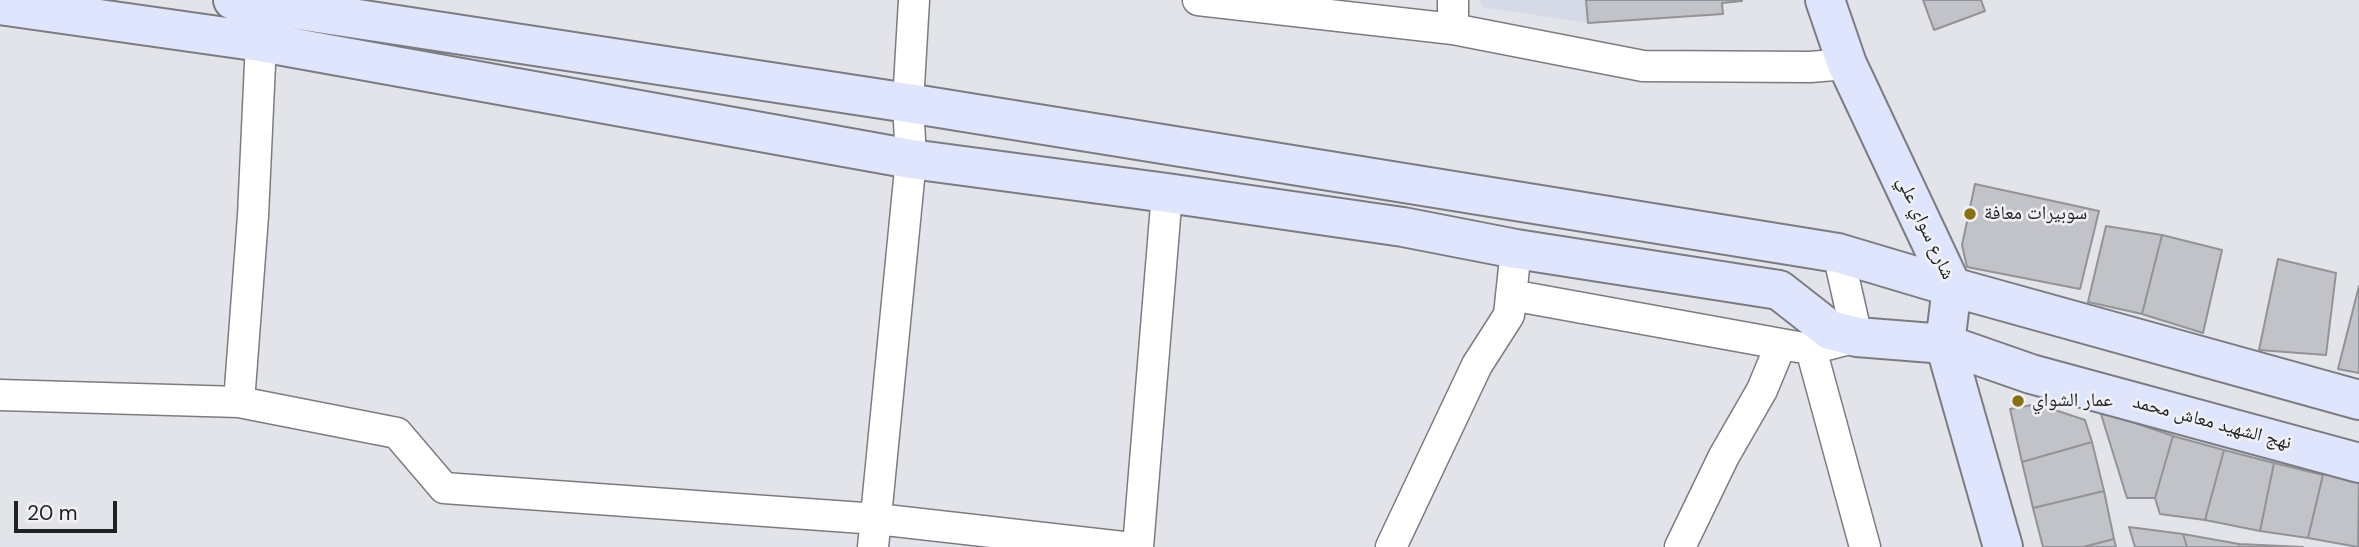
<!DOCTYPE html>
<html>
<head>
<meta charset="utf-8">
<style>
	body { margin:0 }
	#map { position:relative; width:2359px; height:547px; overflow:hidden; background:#e3e4e9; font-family:"DM Sans",sans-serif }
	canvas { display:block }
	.scale { position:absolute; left:14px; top:501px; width:103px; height:32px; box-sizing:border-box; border:4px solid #202122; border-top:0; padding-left:9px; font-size:21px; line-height:24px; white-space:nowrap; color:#202122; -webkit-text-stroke:5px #f0f1f7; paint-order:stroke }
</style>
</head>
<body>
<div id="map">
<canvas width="2359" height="547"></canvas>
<div class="scale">20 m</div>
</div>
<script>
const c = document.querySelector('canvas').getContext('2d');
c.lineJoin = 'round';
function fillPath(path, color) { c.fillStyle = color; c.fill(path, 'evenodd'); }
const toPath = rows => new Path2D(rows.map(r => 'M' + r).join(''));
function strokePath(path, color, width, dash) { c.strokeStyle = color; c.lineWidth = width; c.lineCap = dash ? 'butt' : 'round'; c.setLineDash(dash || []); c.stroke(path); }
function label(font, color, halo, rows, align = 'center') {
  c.font = font + ' "DM Sans","Noto Naskh Arabic",sans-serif'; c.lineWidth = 5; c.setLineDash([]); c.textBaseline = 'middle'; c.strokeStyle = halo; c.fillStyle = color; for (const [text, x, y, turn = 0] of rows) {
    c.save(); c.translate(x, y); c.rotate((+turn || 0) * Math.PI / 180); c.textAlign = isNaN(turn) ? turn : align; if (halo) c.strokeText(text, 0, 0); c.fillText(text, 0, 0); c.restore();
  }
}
fillPath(toPath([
	[1480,0,1742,0,1742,1,1723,3,1723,14,1588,23,1481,7]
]), '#d6dae6');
const building = toPath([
	[1586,0,1742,0,1742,1,1722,3,1723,14,1588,23,1586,0],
	[1923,0,1981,0,1985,11,1934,30,1923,0],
	[1975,184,2099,211,2080,289,1967,267,1962,245,1975,184],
	[2106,226,2162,235,2142,314,2088,302,2106,226],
	[2162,235,2222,250,2203,333,2142,314,2162,235],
	[2278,259,2336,273,2326,355,2259,350,2278,259],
	[2359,286,2359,373,2338,369,2359,286],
	[2037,404,2085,420,2092,442,2022,462,2010,409,2037,404],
	[2100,411,2173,436,2155,498,2127,498,2100,411],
	[2173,436,2224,450,2205,520,2160,514,2155,498,2173,436],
	[2092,442,2104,491,2033,508,2022,462,2092,442],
	[2224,450,2274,463,2260,531,2205,520,2224,450],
	[2274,463,2323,475,2308,538,2260,531,2274,463],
	[2325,466,2359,476,2358,547,2308,538,2325,466],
	[2104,491,2114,539,2083,547,2043,547,2033,508,2104,491],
	[2129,527,2183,534,2187,547,2135,547,2129,527],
	[2183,534,2239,544,2240,547,2187,547,2183,534],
	[2114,539,2116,547,2083,547,2114,539],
	[2239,544,2303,547,2240,547,2239,544]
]);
fillPath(building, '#c2c3c8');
strokePath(building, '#929398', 2);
const street = toPath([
	[1198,0,1453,29,1643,66,1810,67,1847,64],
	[1453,29,1453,0],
	[1838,253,1857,337,1811,349,1865,547],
	[1511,295,1781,344],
	[0,395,239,402,253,216,261,42],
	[239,402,397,433,444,488,877,519,1123,547],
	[873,547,911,159,908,103,914,0],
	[1138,547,1167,193],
	[1391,547,1477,365,1509,315,1516,249],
	[1680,547,1724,456,1762,390,1781,344,1798,347]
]);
const secondary = toPath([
	[233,0,908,103,1838,253,1952,287,2359,400],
	[1825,0,1847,64,1952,287,1945,344,2003,547],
	[0,5,261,42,911,159,1167,193,1403,227,1516,249,1779,290,1830,330,1857,337,1945,344,2031,374,2359,463]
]);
strokePath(street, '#7b7c81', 33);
strokePath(secondary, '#7b7c81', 42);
strokePath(street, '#fff', 30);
strokePath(secondary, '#e0e5fe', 38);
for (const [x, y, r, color] of [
	[1970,214,7,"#877113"],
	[2018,401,7,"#877113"]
]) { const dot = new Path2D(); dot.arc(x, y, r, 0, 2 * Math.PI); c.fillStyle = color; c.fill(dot); strokePath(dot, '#f0f1f7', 2.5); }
label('19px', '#202122', '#f0f1f7', [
	["سوبيرات معافة",1984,214],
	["عمار الشواي",2032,401]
], 'left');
label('19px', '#202122', '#f0f1f7', [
	["شارع سواي علي",1925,228,65],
	["نهج الشهيد معاش محمد",2212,423,15]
]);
</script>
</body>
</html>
